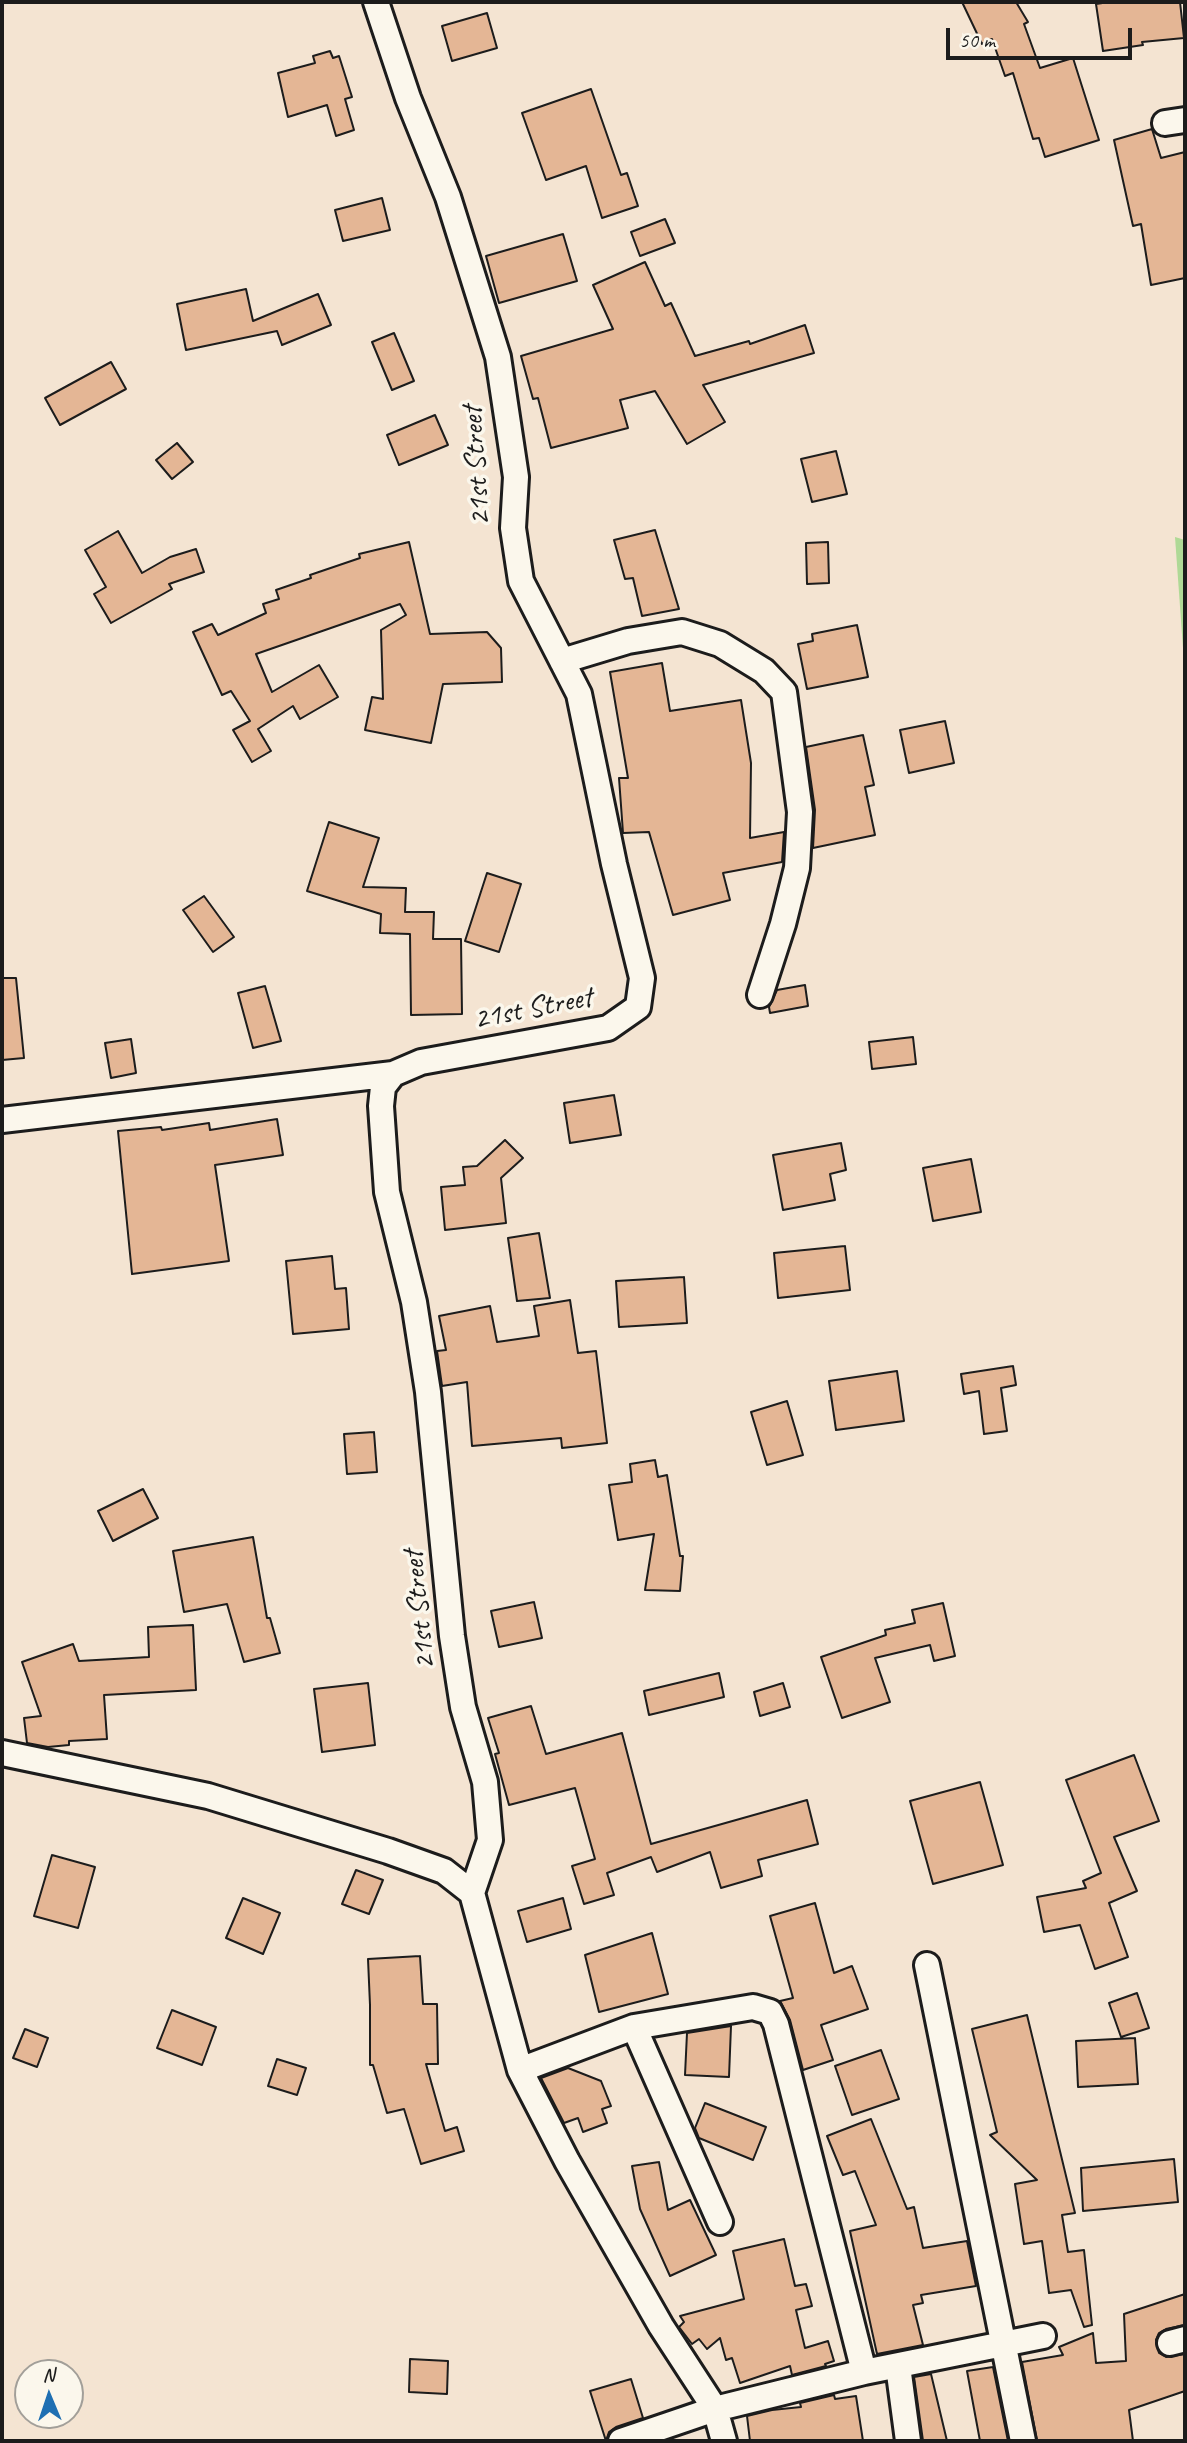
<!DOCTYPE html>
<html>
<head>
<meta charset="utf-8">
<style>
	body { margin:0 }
	#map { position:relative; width:1187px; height:2443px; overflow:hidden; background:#f4e4d2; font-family:Caveat,sans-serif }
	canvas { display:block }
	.frame { position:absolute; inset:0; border:4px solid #1c1c1c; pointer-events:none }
	.north { position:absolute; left:14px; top:2359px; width:70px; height:70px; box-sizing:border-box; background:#fbf7ec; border:2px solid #a29f99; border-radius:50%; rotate:358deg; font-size:19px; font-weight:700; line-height:28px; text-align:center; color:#1c1c1c }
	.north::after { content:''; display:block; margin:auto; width:24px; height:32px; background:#1f6fb2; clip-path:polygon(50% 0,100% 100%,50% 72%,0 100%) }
	.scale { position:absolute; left:946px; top:28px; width:186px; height:32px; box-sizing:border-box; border:4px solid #1c1c1c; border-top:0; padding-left:9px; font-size:21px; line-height:24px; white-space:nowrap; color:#1c1c1c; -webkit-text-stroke:5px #fbf7ec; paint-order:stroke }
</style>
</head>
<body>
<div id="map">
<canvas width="1187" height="2443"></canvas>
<div class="frame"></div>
<div class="north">N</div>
<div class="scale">50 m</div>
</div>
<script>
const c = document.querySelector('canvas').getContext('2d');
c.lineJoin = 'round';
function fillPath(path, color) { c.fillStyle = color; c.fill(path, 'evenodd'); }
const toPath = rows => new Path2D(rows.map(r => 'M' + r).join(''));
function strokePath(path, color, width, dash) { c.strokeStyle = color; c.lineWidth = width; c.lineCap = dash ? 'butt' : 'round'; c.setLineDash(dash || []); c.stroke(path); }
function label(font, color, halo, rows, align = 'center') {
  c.font = font + ' Caveat,sans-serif'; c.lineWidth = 7; c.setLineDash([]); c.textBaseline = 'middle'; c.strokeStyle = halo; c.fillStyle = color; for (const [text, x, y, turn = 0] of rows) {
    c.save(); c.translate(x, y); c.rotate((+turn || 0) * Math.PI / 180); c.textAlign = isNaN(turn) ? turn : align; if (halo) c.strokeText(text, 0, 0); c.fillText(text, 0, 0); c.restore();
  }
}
fillPath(toPath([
	[1175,537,1185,540,1185,676]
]), '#afd996');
const building = toPath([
	[962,2,1016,2,1028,22,1024,24,1040,68,1073,58,1099,140,1045,157,1039,138,1033,139,1013,73,1005,76,992,39,982,44,962,2],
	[1109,2,1180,2,1184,38,1142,42,1143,45,1103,51,1096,4,1109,2],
	[487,13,497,48,452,61,442,26,487,13],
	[330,51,333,58,339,56,352,97,345,99,354,130,336,136,327,105,288,117,278,73,315,63,313,56,330,51],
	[591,89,621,175,627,173,638,206,602,218,586,166,546,180,522,113,591,89],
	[1152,129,1161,158,1185,152,1185,278,1151,285,1141,224,1133,226,1114,140,1152,129],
	[382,198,390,230,343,241,335,210,382,198],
	[665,219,675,243,640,256,631,232,665,219],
	[563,234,577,281,499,303,486,256,563,234],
	[645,262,665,306,671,303,695,356,749,341,750,344,805,325,814,353,703,385,725,422,687,444,655,391,620,400,628,428,551,448,538,398,533,399,521,356,613,329,593,285,645,262],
	[246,289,253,321,318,294,331,325,282,345,277,331,186,350,177,304,246,289],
	[394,333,414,381,392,390,372,342,394,333],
	[111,362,126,389,60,425,45,398,111,362],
	[435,415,448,445,399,465,387,435,435,415],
	[177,443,193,462,172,479,156,460,177,443],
	[836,451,847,494,812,502,801,459,836,451],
	[655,530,679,609,642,616,633,578,625,579,614,540,655,530],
	[118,531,142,573,170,557,196,549,204,572,169,584,172,589,111,623,94,594,106,587,85,550,118,531],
	[409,542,430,634,487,632,501,648,502,682,443,684,431,743,365,730,372,697,383,699,381,630,406,615,400,604,256,654,272,692,319,665,338,697,300,719,293,706,258,729,271,751,252,762,233,730,250,721,231,691,222,695,193,632,212,624,218,635,266,613,263,604,279,599,276,590,311,578,310,575,360,558,359,554,409,542],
	[828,542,829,583,807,584,806,543,828,542],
	[857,625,868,677,807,689,798,644,813,641,812,634,857,625],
	[662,663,670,711,741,700,751,763,750,838,784,832,782,862,723,873,730,900,673,915,649,832,623,833,619,778,628,778,610,672,662,663],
	[945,721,954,763,909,773,900,730,945,721],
	[863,735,874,785,865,787,875,835,813,848,815,810,806,747,863,735],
	[329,822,379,838,363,887,406,888,405,912,434,912,433,939,461,939,462,1014,411,1015,410,934,380,933,381,914,307,891,329,822],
	[487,873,521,884,499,952,465,941,487,873],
	[204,896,234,937,213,952,183,910,204,896],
	[2,978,16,978,24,1058,2,1060,2,978],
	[805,985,808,1006,770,1013,769,1007,777,990,805,985],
	[265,986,281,1041,253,1048,238,993,265,986],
	[913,1037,916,1064,872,1069,869,1042,913,1037],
	[131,1039,136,1073,111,1078,105,1043,131,1039],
	[614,1095,621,1135,570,1143,564,1103,614,1095],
	[277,1119,283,1155,215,1165,229,1261,132,1274,118,1131,161,1127,162,1130,209,1123,210,1130,277,1119],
	[505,1140,523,1158,501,1178,506,1223,445,1230,441,1187,465,1185,463,1167,477,1166,505,1140],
	[841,1143,846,1170,830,1174,835,1200,783,1210,773,1155,841,1143],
	[971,1159,981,1212,933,1221,923,1168,971,1159],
	[539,1233,550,1298,517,1301,508,1238,539,1233],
	[845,1246,850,1290,778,1298,774,1253,845,1246],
	[332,1256,335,1289,346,1288,349,1329,293,1334,286,1261,332,1256],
	[684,1277,687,1323,619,1327,616,1281,684,1277],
	[570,1300,578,1353,596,1351,607,1443,562,1448,561,1438,472,1446,467,1382,442,1386,437,1351,446,1350,439,1316,490,1306,497,1342,539,1336,534,1306,570,1300],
	[1013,1366,1016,1385,1001,1388,1007,1431,984,1434,979,1391,964,1394,961,1374,1013,1366],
	[897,1371,904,1421,836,1430,829,1381,897,1371],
	[787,1401,803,1455,767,1465,751,1412,787,1401],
	[374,1432,377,1472,347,1474,344,1434,374,1432],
	[655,1460,658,1477,667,1475,680,1556,683,1556,680,1591,645,1590,654,1534,618,1540,609,1485,632,1482,630,1464,655,1460],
	[143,1489,158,1518,113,1541,98,1511,143,1489],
	[253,1537,267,1618,270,1618,280,1653,244,1662,227,1604,184,1612,173,1551,253,1537],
	[534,1602,542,1638,499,1647,491,1611,534,1602],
	[943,1603,955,1656,934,1661,930,1645,875,1658,890,1702,842,1718,821,1657,886,1635,885,1630,915,1623,912,1610,943,1603],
	[193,1625,196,1690,104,1695,107,1739,69,1741,69,1745,48,1747,27,1743,24,1718,41,1716,22,1662,73,1644,79,1661,149,1657,148,1627,193,1625],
	[719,1673,724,1697,649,1715,644,1691,719,1673],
	[368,1683,375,1745,322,1752,314,1689,368,1683],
	[783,1683,790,1707,760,1716,754,1692,783,1683],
	[531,1706,546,1754,622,1733,651,1844,807,1800,818,1844,758,1860,762,1876,721,1888,710,1852,657,1872,651,1857,607,1873,614,1895,584,1904,572,1866,595,1859,575,1788,509,1805,495,1754,499,1753,488,1718,531,1706],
	[1134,1755,1159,1821,1114,1837,1137,1891,1109,1903,1128,1957,1095,1969,1080,1925,1044,1932,1037,1897,1086,1888,1083,1881,1101,1873,1066,1780,1134,1755],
	[980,1782,1003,1865,933,1884,910,1801,980,1782],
	[52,1855,95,1867,78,1928,34,1916,52,1855],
	[356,1870,383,1880,369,1914,342,1904,356,1870],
	[243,1898,280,1913,263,1954,226,1938,243,1898],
	[563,1898,571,1929,527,1942,518,1911,563,1898],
	[815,1903,834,1973,852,1966,868,2009,821,2025,833,2060,803,2070,790,2020,780,2001,793,1998,770,1916,815,1903],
	[652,1933,668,1994,599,2012,585,1955,652,1933],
	[420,1956,423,2004,437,2004,438,2064,426,2064,445,2131,457,2127,464,2151,421,2164,404,2109,387,2113,373,2065,370,2065,370,2005,368,1959,420,1956],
	[1137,1993,1149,2028,1121,2037,1109,2003,1137,1993],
	[172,2010,216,2027,202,2065,157,2048,172,2010],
	[1027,2015,1075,2213,1062,2215,1068,2252,1084,2250,1092,2325,1084,2327,1071,2290,1049,2293,1042,2241,1024,2244,1015,2184,1037,2180,990,2135,997,2132,972,2029,1027,2015],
	[731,2026,729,2077,685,2075,687,2033,731,2026],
	[25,2029,48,2038,37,2067,13,2058,25,2029],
	[1135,2038,1138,2084,1078,2087,1076,2041,1135,2038],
	[881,2050,899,2099,852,2115,835,2066,881,2050],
	[277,2059,306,2068,297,2095,268,2086,277,2059],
	[568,2068,601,2081,611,2106,602,2109,607,2123,583,2132,578,2118,564,2123,541,2078,568,2068],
	[705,2103,766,2127,753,2160,699,2138,695,2128,705,2103],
	[871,2119,907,2209,914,2207,923,2248,967,2241,976,2286,921,2295,923,2303,913,2305,923,2345,877,2354,850,2231,876,2225,855,2171,843,2175,827,2136,871,2119],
	[1174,2159,1178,2202,1083,2211,1081,2168,1174,2159],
	[659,2162,668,2210,690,2200,716,2255,670,2276,640,2209,632,2166,659,2162],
	[784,2239,795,2286,806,2284,812,2306,796,2310,805,2348,828,2341,834,2361,825,2364,826,2366,792,2375,790,2366,740,2383,732,2358,726,2360,720,2338,707,2349,699,2339,692,2344,679,2327,684,2322,680,2316,744,2299,733,2251,784,2239],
	[1185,2294,1185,2325,1166,2329,1159,2333,1156,2340,1159,2353,1166,2357,1185,2354,1185,2391,1129,2410,1133,2441,1037,2441,1022,2362,1063,2355,1059,2347,1093,2333,1096,2363,1126,2361,1124,2314,1185,2294],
	[410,2359,448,2361,447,2394,409,2392,410,2359],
	[993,2367,1008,2441,980,2441,967,2371,993,2367],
	[931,2374,947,2441,923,2441,914,2377,931,2374],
	[631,2379,643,2418,616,2427,609,2432,606,2441,590,2391,631,2379],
	[834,2395,835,2399,856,2396,863,2441,750,2441,747,2416,772,2410,801,2407,800,2403,834,2395]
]);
fillPath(building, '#e4b695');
strokePath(building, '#1c1c1c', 2);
const minor = toPath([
	[376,2,408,98,448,197,498,357,516,477,513,528,521,581,579,694,614,864,642,978,638,1007,608,1028,421,1062,393,1074,383,1087,381,1106,387,1192,414,1302,428,1392,452,1636,463,1707,485,1782,490,1840,472,1893],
	[1165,123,1185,120],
	[562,661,628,641,682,632,720,644,764,671,784,692,800,812,797,868,783,924,760,995],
	[2,1120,393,1074],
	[2,1753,208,1796,388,1851,444,1871,472,1893,520,2070,567,2161,661,2326,715,2409,724,2441],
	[927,1965,1023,2441],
	[634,2027,720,2222],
	[520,2070,634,2027,753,2007,770,2012,776,2024,864,2372],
	[1170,2343,1185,2339],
	[898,2366,908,2441],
	[621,2441,715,2409,864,2372,1043,2336]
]);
strokePath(minor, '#1c1c1c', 30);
strokePath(minor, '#fbf7ec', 24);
label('30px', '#1c1c1c', '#fbf7ec', [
	["21st Street",477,466,-94],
	["21st Street",533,1009,-11],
	["21st Street",420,1610,-96]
]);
</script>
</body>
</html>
